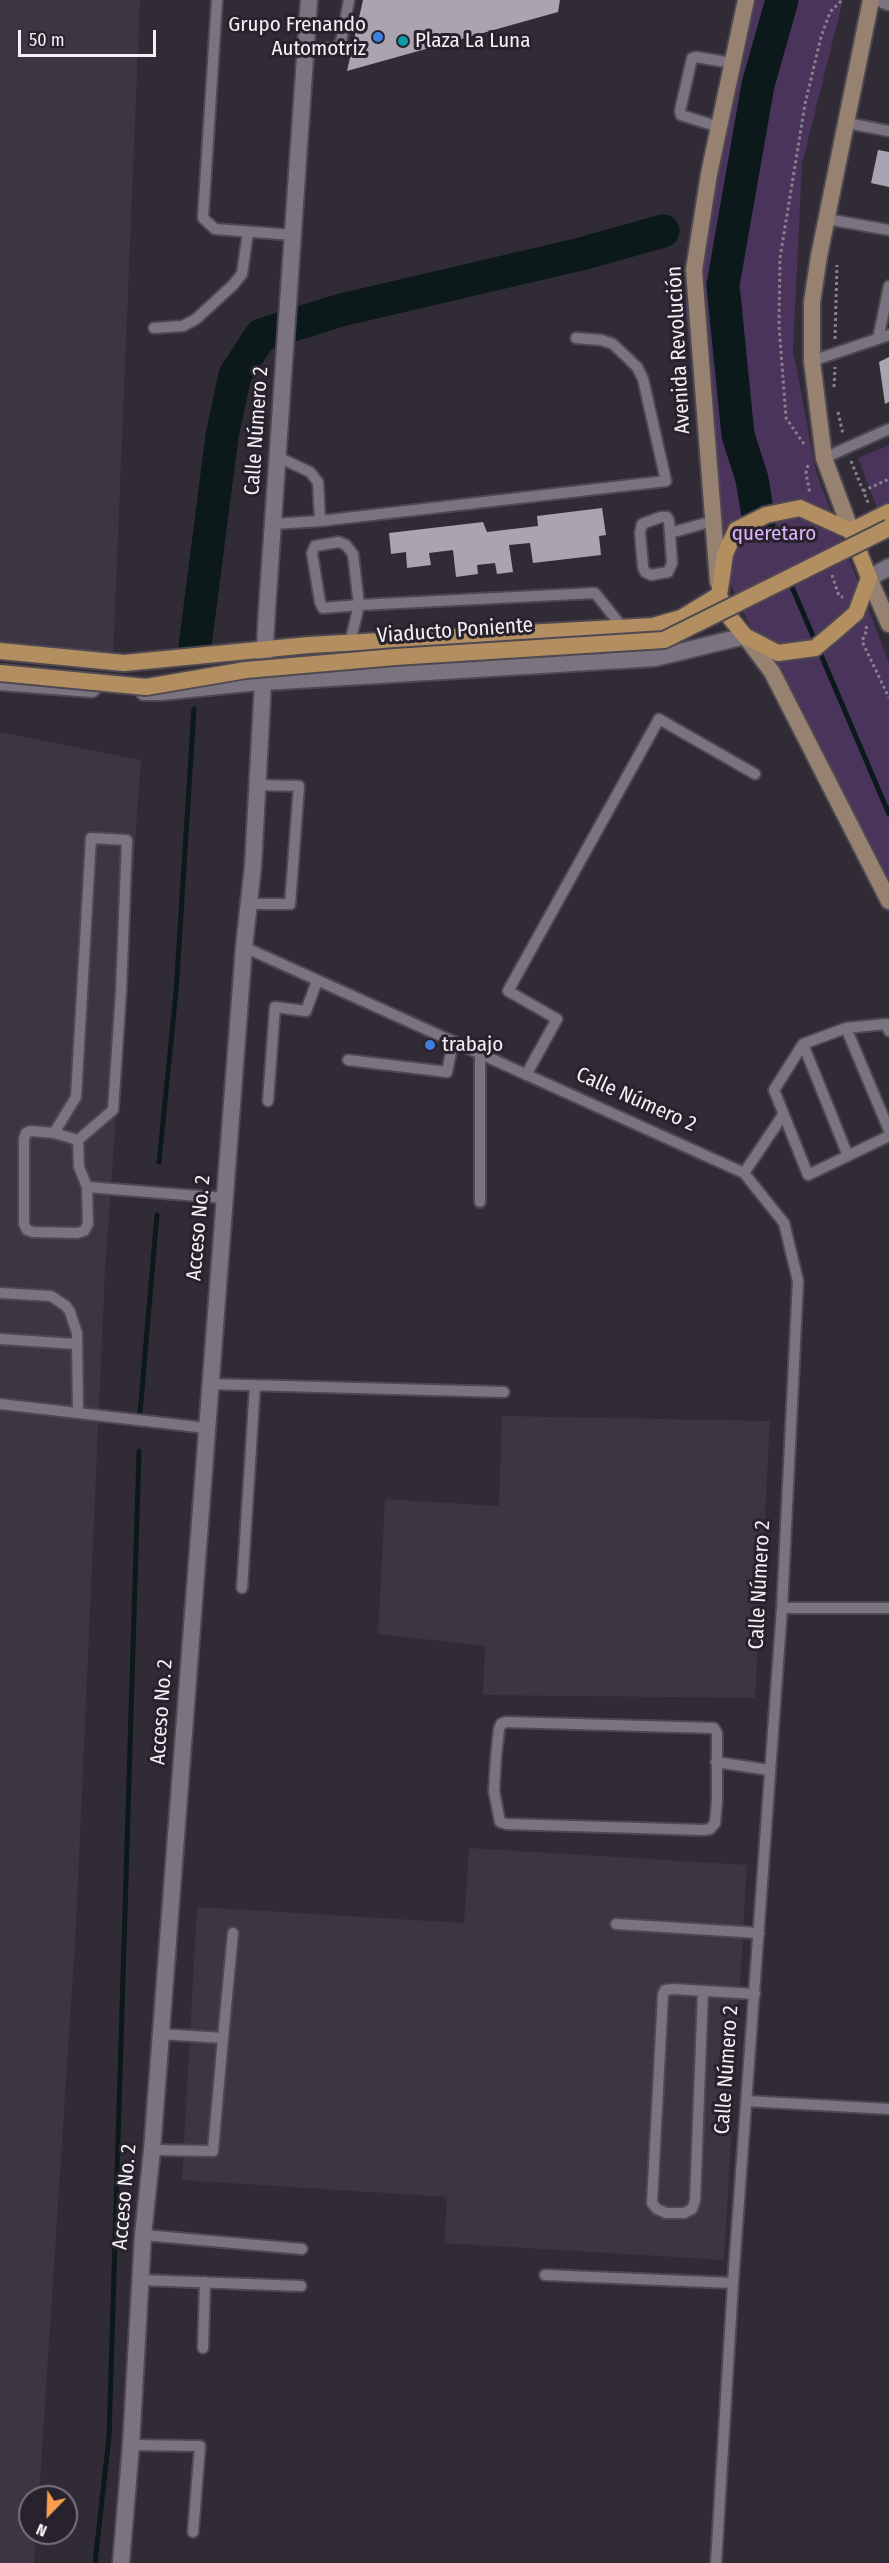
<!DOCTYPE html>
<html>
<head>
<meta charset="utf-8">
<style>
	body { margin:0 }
	#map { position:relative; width:889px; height:2563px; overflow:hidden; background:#312b36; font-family:"Fira Sans Condensed",sans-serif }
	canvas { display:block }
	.north { position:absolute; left:18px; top:2485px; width:60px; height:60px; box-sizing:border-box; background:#27222b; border:2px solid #79747d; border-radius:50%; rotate:203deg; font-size:16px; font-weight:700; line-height:24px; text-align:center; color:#f4f0f7 }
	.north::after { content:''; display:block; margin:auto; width:21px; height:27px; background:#fa9f4f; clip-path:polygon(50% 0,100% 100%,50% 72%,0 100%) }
	.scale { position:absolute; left:18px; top:30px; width:138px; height:27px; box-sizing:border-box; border:3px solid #f4f0f7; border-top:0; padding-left:8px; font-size:18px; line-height:21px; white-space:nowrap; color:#f4f0f7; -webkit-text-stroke:4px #27222b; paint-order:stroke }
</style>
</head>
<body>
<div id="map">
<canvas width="889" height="2563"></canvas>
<div class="north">N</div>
<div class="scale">50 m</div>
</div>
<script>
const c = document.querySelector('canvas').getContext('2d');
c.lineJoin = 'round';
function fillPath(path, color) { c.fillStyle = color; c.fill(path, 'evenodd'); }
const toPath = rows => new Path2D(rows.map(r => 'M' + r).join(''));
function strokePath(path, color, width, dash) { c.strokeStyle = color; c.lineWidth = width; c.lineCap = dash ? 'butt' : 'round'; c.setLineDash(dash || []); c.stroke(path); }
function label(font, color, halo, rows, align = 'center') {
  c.font = font + ' "Fira Sans Condensed",sans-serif'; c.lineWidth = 6; c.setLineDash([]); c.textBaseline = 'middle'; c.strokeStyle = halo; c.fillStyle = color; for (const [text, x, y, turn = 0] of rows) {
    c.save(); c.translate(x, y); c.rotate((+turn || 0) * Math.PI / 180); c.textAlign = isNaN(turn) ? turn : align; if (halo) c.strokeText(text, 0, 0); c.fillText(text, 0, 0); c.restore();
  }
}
fillPath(toPath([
	[0,0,140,0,113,658,0,648],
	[0,732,141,760,105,1271,76,1927,39,2497,30,2497,30,2533,36,2533,34,2563,0,2563],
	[502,1416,770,1421,755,1698,483,1695,485,1646,378,1634,385,1499,499,1506],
	[469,1848,747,1865,724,2260,444,2243,447,2197,182,2180,197,1907,464,1923]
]), '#3d3444');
fillPath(toPath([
	[739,0,843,0,802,164,793,350,816,472,889,663,889,915,715,552,685,308],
	[889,445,889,539,858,458]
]), '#4b345c');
strokePath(toPath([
	[792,587,889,814],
	[159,1162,176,992,194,709],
	[140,1413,157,1215],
	[95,2563,109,2437,139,1451]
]), '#0b191b', 5);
strokePath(toPath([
	[759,522,752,479,738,435,723,285,758,85,782,0],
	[195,646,222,436,235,375,261,335,341,310,581,254,663,231]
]), '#0b191b', 33);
fillPath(toPath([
	[363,0,560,0,558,12,347,71],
	[878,150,889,152,889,187,871,183],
	[889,357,889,402,885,404,879,362],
	[602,508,606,535,599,536,601,555,533,563,530,543,509,545,513,572,497,574,495,563,477,565,478,574,456,577,453,550,429,553,431,565,407,568,406,552,391,554,389,533,483,522,487,532,538,526,537,516]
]), '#aaa3b0');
const service = toPath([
	[217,0,203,218,215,229,293,235],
	[306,48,335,48,341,42,349,0],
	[847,123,889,131],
	[719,127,681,115,680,111,692,58,696,57,732,63],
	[827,219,889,230],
	[154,328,183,326,196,319,233,285,242,274,248,232],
	[878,339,889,286],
	[812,361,889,335],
	[278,457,310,472,318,482,320,521,666,481,643,379,637,367,613,344,601,340,576,338],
	[824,458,889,429],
	[661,517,667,517,669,521,672,563,668,572,651,575,645,572,643,567,640,533,642,524,661,517],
	[273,524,320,521],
	[670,533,713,521],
	[339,542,346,545,353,554,359,605,323,608,320,602,312,553,315,546,339,542],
	[350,643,359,605,595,593,623,628],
	[248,904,290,904,299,786,257,785],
	[244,947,744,1173,784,1223,798,1281,782,1608,733,2283,716,2563],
	[846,1028,889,1130],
	[889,1031,886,1024,846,1028,803,1044,774,1090,808,1175,889,1136],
	[803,1044,848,1156],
	[348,1060,447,1072,453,1042],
	[526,1075,557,1019,508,991,659,719,755,774],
	[268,1101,275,1007,306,1011,317,981],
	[31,1131,54,1133,78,1140,79,1167,87,1187,88,1224,84,1231,77,1233,33,1232,27,1230,24,1224,24,1139,26,1133,31,1131],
	[54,1133,76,1097,91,838,127,840,121,991,113,1110,78,1140],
	[744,1173,783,1115],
	[87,1187,224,1198],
	[480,1202,480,1055],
	[0,1293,51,1296,66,1306,70,1312,77,1333,78,1413],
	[0,1339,77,1344],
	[209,1384,504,1392],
	[0,1404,206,1428],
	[242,1588,255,1385],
	[782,1608,889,1608],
	[506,1722,714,1728,717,1733,717,1801,715,1823,710,1829,704,1830,507,1824,500,1822,494,1791,496,1757,499,1729,501,1724,506,1722],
	[716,1762,769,1770],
	[616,1924,759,1933],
	[703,1991,695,2201,692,2209,684,2213,666,2213,657,2209,652,2203,663,1994,665,1990,673,1989,755,1994],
	[223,2038,233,1933],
	[747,2101,889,2109],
	[152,2150,213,2151,223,2038,160,2034],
	[143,2235,302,2249],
	[545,2275,733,2283],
	[141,2280,301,2286],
	[203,2348,205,2282],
	[131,2445,200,2446,193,2532]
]);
const minor = toPath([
	[121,2563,131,2445,143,2235,152,2150,244,947,253,866,267,609,309,0]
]);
const tertiary = toPath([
	[883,0,889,2],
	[869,578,889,567],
	[0,682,92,689],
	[144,692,161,692,248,683,655,658,745,636]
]);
const secondary = toPath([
	[851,531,824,458,812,361,812,302,819,256,871,0],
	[869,578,889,624],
	[718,582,694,270,709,174,746,0],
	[745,636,772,672,889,901]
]);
const primary = toPath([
	[800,508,851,531,869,578,856,613,833,633,815,648,778,653,745,636,727,614,719,595,722,576,725,554,736,530,766,515,800,508],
	[851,531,889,512],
	[0,651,124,663,309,645,653,626,681,618,719,595]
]);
strokePath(service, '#4e4951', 14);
strokePath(minor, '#4e4951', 20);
strokePath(tertiary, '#4e4951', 20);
strokePath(secondary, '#4e4951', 20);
strokePath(primary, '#4e4951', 20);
strokePath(toPath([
	[835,339,837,265],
	[834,387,835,367],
	[838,412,843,434],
	[804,444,786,418,779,325,780,258,805,104,821,37,830,12,842,0],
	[851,461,869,505],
	[808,465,806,473,810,494],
	[863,491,889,479],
	[832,575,839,596,843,597],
	[866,626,867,630,862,641,889,698]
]), '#85808a', 3, [3, 3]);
strokePath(service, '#7b7480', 10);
strokePath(minor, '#7b7480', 16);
strokePath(tertiary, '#7b7480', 16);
strokePath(secondary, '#978170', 16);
strokePath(primary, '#b38e60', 16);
const primaryBridge = toPath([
	[0,673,146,687,246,670,395,657,664,640,889,528]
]);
strokePath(primaryBridge, '#4e4951', 20, []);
strokePath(primaryBridge, '#b38e60', 16);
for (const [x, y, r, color] of [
	[378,37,6,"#3f7fe0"],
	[403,41,6,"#0f9aa8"],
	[430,1045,6,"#3f7fe0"]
]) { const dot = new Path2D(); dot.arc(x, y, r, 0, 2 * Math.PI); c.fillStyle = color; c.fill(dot); strokePath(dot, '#27222b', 2); }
label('21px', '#f4f0f7', '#27222b', [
	["Grupo Frenando",366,25,"right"],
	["Automotriz",366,49,"right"],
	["Plaza La Luna",415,41],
	["trabajo",442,1045]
], 'left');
label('21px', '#f4f0f7', '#27222b', [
	["Avenida Revolución",679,350,-93],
	["Calle Número 2",257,431,-86],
	["Viaducto Poniente",455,631,-4],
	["Calle Número 2",636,1100,24],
	["Acceso No. 2",199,1228,-85],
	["Calle Número 2",760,1585,-87],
	["Acceso No. 2",162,1712,-86],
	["Calle Número 2",727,2070,-86],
	["Acceso No. 2",125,2197,-85]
]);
label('21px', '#deb5fc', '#27222b', [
	["queretaro",774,534]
]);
</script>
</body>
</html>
